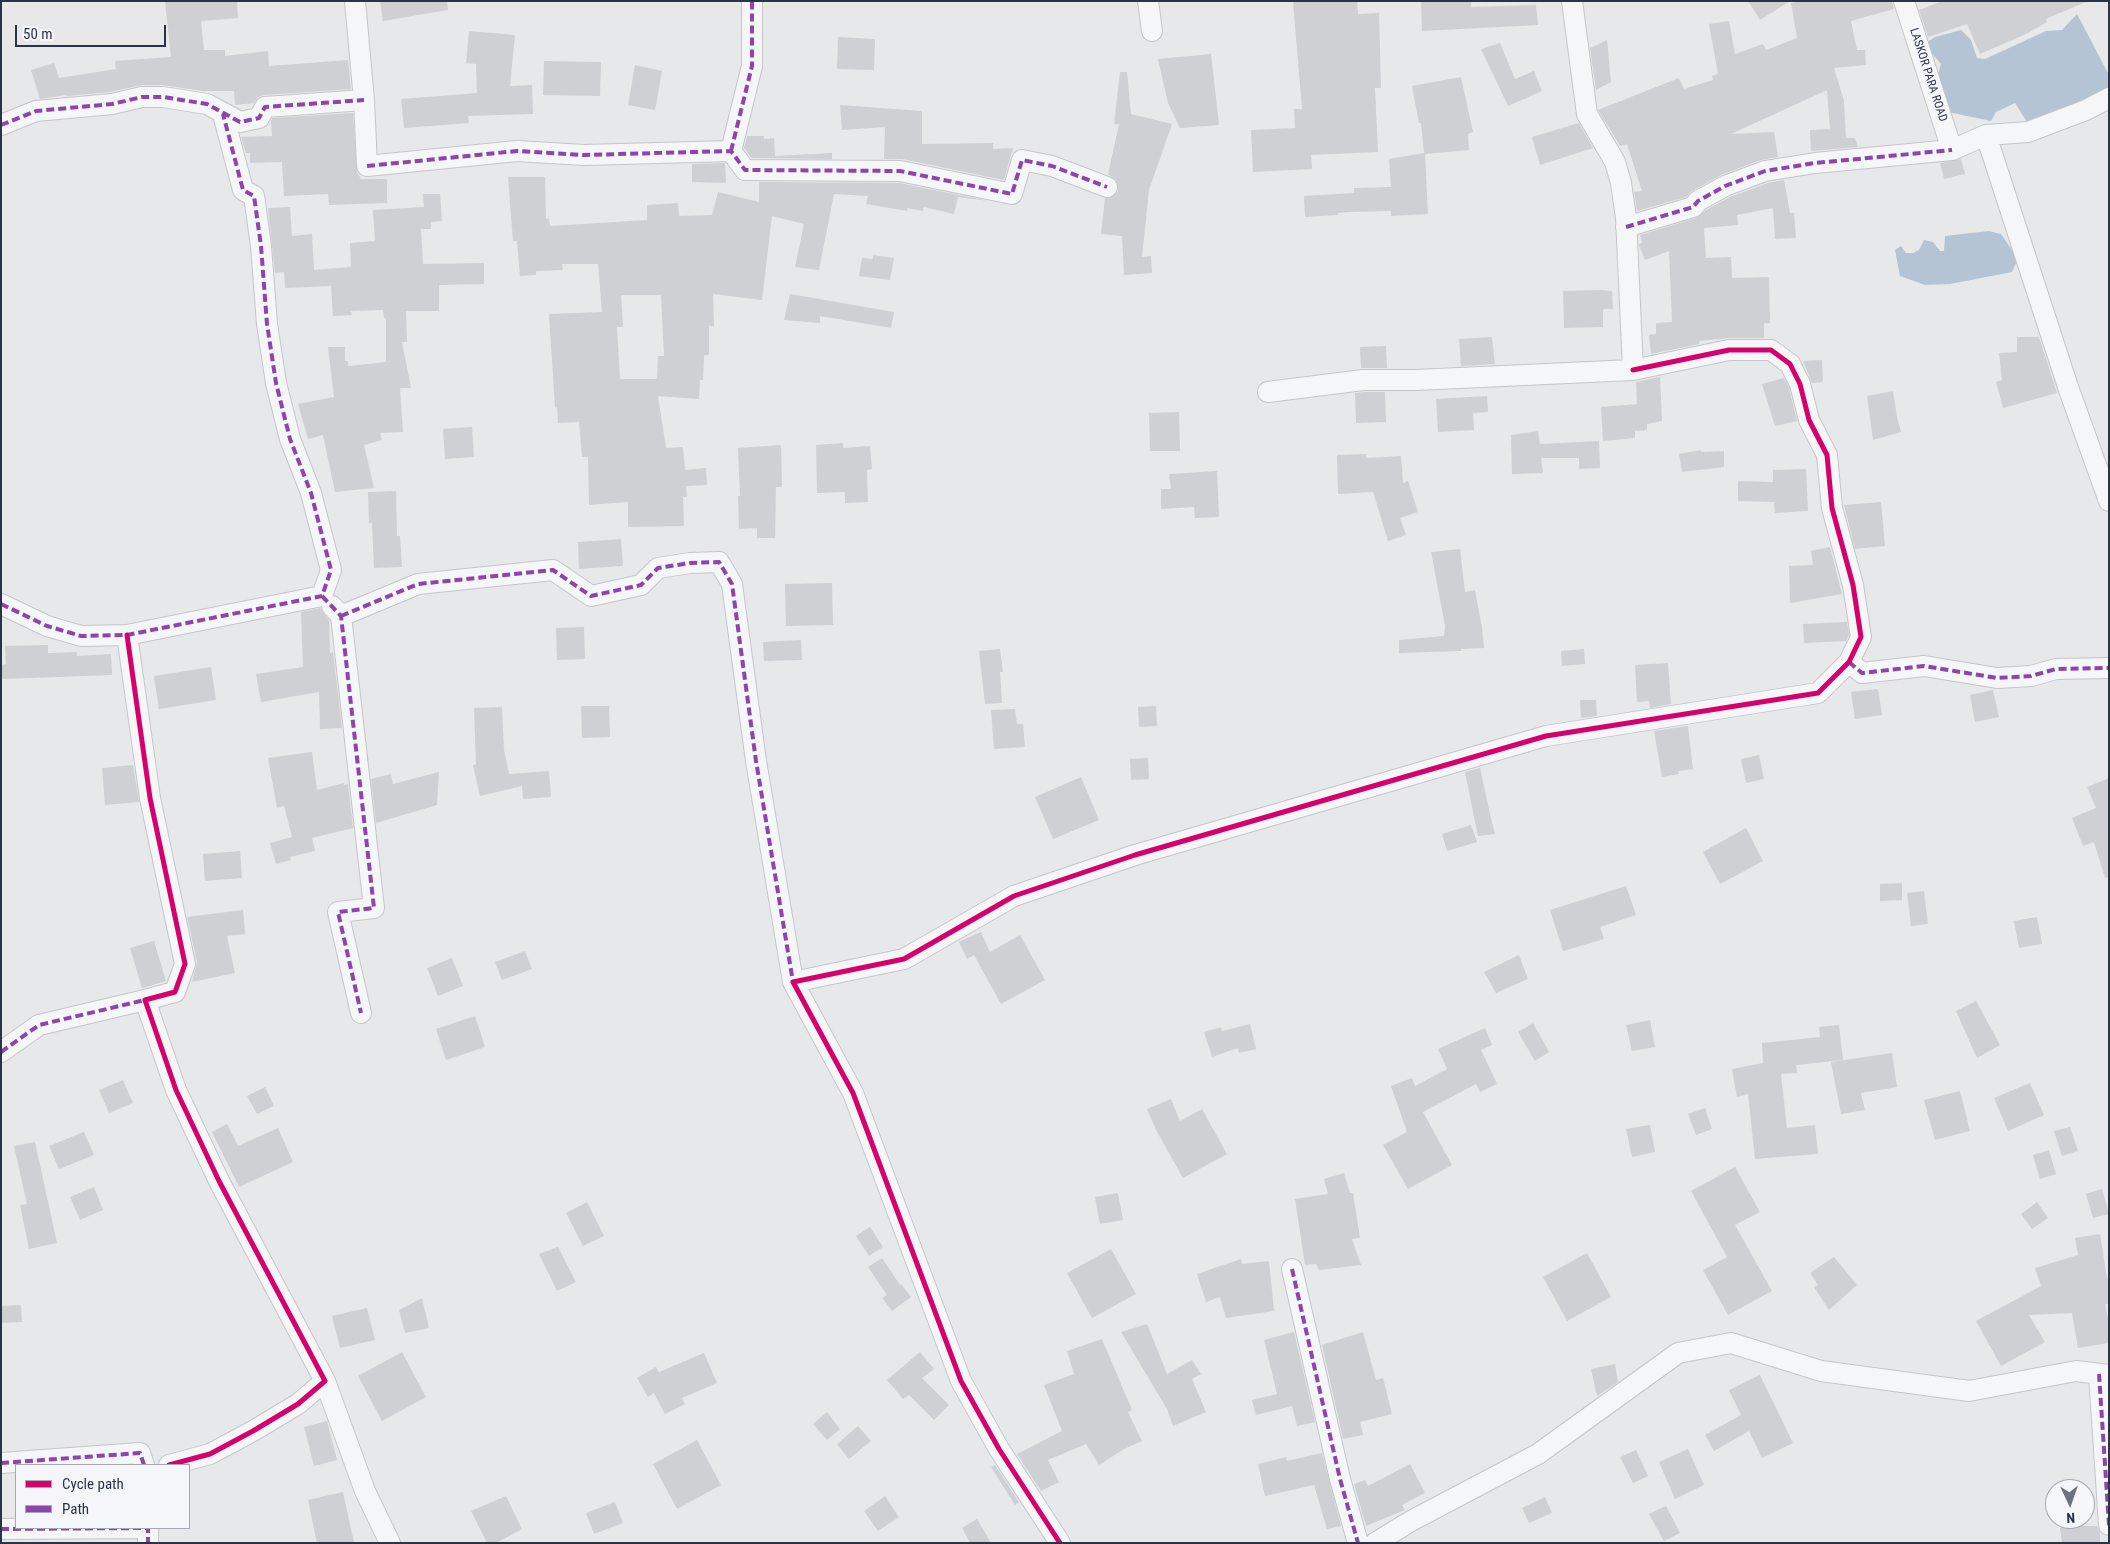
<!DOCTYPE html>
<html>
<head>
<meta charset="utf-8">
<style>
	body { margin:0 }
	#map { position:relative; width:2110px; height:1544px; overflow:hidden; background:#e6e8ea; font-family:"Roboto Condensed",sans-serif }
	canvas { display:block }
	.frame { position:absolute; inset:0; border:2px solid #2b3445; pointer-events:none }
	.legend { position:absolute; left:15px; top:1464px; width:175px; height:65px; box-sizing:border-box; background:#f4f6f9; border:1px solid #a4a8b1; margin:0; padding:6px 9px; list-style:none; font-size:15px; color:#2b3445 }
	.legend li { display:flex; align-items:center; gap:10px; height:25px }
	.legend b { width:25px; border:1px solid #a4a8b1 }
	.north { position:absolute; left:2045px; top:1479px; width:50px; height:50px; box-sizing:border-box; background:#f4f6f9; border:1px solid #a4a8b1; border-radius:50%; rotate:177deg; font-size:14px; font-weight:700; line-height:20px; text-align:center; color:#2b3445 }
	.north::after { content:''; display:block; margin:auto; width:18px; height:22px; background:#6c737f; clip-path:polygon(50% 0,100% 100%,50% 72%,0 100%) }
	.scale { position:absolute; left:15px; top:25px; width:151px; height:22px; box-sizing:border-box; border:2px solid #2b3445; border-top:0; padding-left:6px; font-size:15px; line-height:18px; white-space:nowrap; color:#2b3445; -webkit-text-stroke:4px #f4f6f9; paint-order:stroke }
</style>
</head>
<body>
<div id="map">
<canvas width="2110" height="1544"></canvas>
<div class="frame"></div>
<ul class="legend">
<li><b style="height:6px;background:#d6006c"></b>Cycle path</li>
<li><b style="height:6px;background:#8e44ad"></b>Path</li>
</ul>
<div class="north">N</div>
<div class="scale">50 m</div>
</div>
<script>
const c = document.querySelector('canvas').getContext('2d');
c.lineJoin = 'round';
function fillPath(path, color) { c.fillStyle = color; c.fill(path, 'evenodd'); }
const toPath = rows => new Path2D(rows.map(r => 'M' + r).join(''));
function strokePath(path, color, width, dash) { c.strokeStyle = color; c.lineWidth = width; c.lineCap = dash ? 'butt' : 'round'; c.setLineDash(dash || []); c.stroke(path); }
function label(font, color, halo, rows, align = 'center') {
  c.font = font + ' "Roboto Condensed",sans-serif'; c.lineWidth = 5; c.setLineDash([]); c.textBaseline = 'middle'; c.strokeStyle = halo; c.fillStyle = color; for (const [text, x, y, turn = 0] of rows) {
    c.save(); c.translate(x, y); c.rotate((+turn || 0) * Math.PI / 180); c.textAlign = isNaN(turn) ? turn : align; if (halo) c.strokeText(text, 0, 0); c.fillText(text, 0, 0); c.restore();
  }
}
fillPath(toPath([
	[2077,14,2109,75,2109,91,2027,122,2015,103,1996,112,1991,121,1948,112,1935,85,1941,64,1924,44,1935,37,1961,30,1971,40,1977,58,1985,59,2046,31,2062,30],
	[1989,231,2001,234,2012,250,2017,261,2012,272,1950,284,1925,285,1900,276,1895,250,1901,246,1906,253,1913,253,1919,250,1924,240,1933,242,1940,251,1944,251,1945,236]
]), '#b4c4d5');
fillPath(toPath([
	[165,1,237,1,238,18,201,21,204,50,225,50,225,56,268,51,269,66,348,60,351,89,264,95,258,97,254,103,235,105,234,91,203,91,163,85,142,85,110,92,67,96,66,95,40,99,31,70,54,63,59,78,116,69,115,61,171,57],
	[380,1,447,1,448,10,383,21],
	[1293,1,1357,1,1358,14,1379,13,1381,88,1375,88,1378,152,1311,155,1312,169,1253,172,1251,130,1295,128,1294,109,1302,109],
	[1421,1,1471,1,1471,7,1536,5,1538,25,1422,31],
	[1748,1,1790,1,1760,20],
	[1800,1,1892,1,1894,9,1851,21,1857,50,1865,50,1866,65,1834,68,1844,101,1846,138,1855,138,1858,147,1811,151,1810,130,1830,129,1827,90,1731,134,1774,132,1778,157,1761,160,1721,175,1692,191,1686,197,1637,211,1634,192,1642,191,1627,144,1620,146,1598,110,1679,78,1684,89,1713,80,1712,76,1718,74,1709,24,1729,21,1735,54,1763,44,1766,50,1797,38,1791,3],
	[1943,1,2088,1,2046,19,2047,22,2024,35,1980,54,1967,24,1928,37,1919,10],
	[469,31,515,35,510,86,532,85,533,114,468,116,469,123,404,128,401,99,477,93,476,64,466,63],
	[838,37,875,39,874,70,837,69],
	[1607,40,1611,82,1596,90,1590,48],
	[1500,43,1515,79,1534,71,1542,91,1508,106,1481,49],
	[1211,54,1219,125,1180,128,1168,103,1158,59],
	[544,61,601,62,600,96,543,95],
	[635,65,662,71,655,110,628,105],
	[1120,72,1127,72,1131,114,1172,124,1149,190,1142,257,1151,256,1152,273,1124,275,1122,236,1101,234,1105,198,1114,196,1118,191,1116,180,1108,174,1119,124,1114,124],
	[1461,77,1473,132,1468,134,1469,150,1425,154,1428,214,1391,216,1391,211,1349,212,1338,213,1338,215,1305,217,1304,196,1354,193,1354,188,1391,187,1389,159,1424,153,1421,123,1419,123,1412,86],
	[840,105,922,111,922,144,993,143,993,149,1013,148,1004,180,902,159,884,159,885,127,842,130],
	[353,113,357,172,361,179,387,179,387,203,329,205,328,194,284,196,282,162,250,163,250,153,246,153,241,137,272,136,271,121,272,118],
	[1579,123,1593,148,1540,165,1532,137],
	[747,136,764,136,764,139,774,138,775,156,832,153,832,159,751,158,744,148],
	[1961,159,1965,174,1944,179,1940,163],
	[725,163,726,183,692,182,692,164],
	[508,177,545,177,546,219,549,218,550,226,647,220,647,205,678,203,679,216,712,215,718,192,759,202,759,182,899,183,989,201,958,197,954,214,924,207,923,211,907,208,907,211,866,204,868,196,834,194,819,270,795,267,804,224,772,216,762,300,713,294,714,326,709,326,709,355,704,355,703,380,700,380,699,399,658,396,666,448,683,447,685,470,706,468,707,485,686,486,687,497,683,497,684,526,628,527,628,502,589,505,588,457,582,457,579,422,558,423,557,407,555,408,549,314,602,312,598,264,562,264,563,270,536,271,536,275,520,276,517,241,513,241],
	[621,295,661,295,664,356,658,356,657,379,620,379,617,327,623,327],
	[1784,180,1790,213,1794,213,1796,238,1775,239,1773,208,1737,215,1738,225,1704,228,1706,258,1731,257,1732,278,1769,277,1770,323,1764,323,1764,338,1729,338,1699,341,1699,344,1651,354,1649,335,1656,334,1656,323,1672,322,1669,251,1645,260,1639,245,1642,242,1640,235,1696,218,1706,210,1730,197,1768,183],
	[423,194,440,194,442,221,431,222,431,229,421,229,423,264,484,263,484,284,439,285,439,311,406,311,407,342,402,342,411,388,400,388,403,432,380,433,382,440,364,445,374,488,335,492,323,435,308,439,298,404,334,397,328,347,345,347,345,361,348,361,348,366,386,362,386,318,384,318,383,310,351,311,352,315,333,316,331,286,285,288,284,272,275,273,268,208,290,207,292,236,312,234,314,270,351,267,350,243,375,241,373,210,424,207],
	[873,255,894,258,890,280,859,276,862,258,873,259],
	[1602,290,1612,291,1613,309,1603,309,1603,327,1564,328,1563,291],
	[790,294,894,312,891,328,820,316,820,323,784,320],
	[1492,337,1495,364,1461,366,1459,339],
	[2017,337,2039,337,2057,393,2003,408,1996,382,2002,380,1999,353,2017,352],
	[1386,346,1387,368,1361,368,1360,347],
	[1822,360,1823,382,1812,383,1803,361],
	[1660,377,1662,421,1647,424,1647,430,1635,431,1635,438,1603,441,1601,407,1637,404,1636,382],
	[1784,378,1789,388,1797,421,1775,426,1762,384],
	[1893,391,1897,417,1901,432,1873,440,1867,396],
	[1364,392,1385,392,1386,422,1356,423,1355,393],
	[1487,396,1488,412,1473,413,1474,430,1438,432,1436,399],
	[1179,412,1180,451,1150,451,1149,413],
	[472,427,474,457,445,459,443,429],
	[1538,431,1540,444,1599,441,1600,468,1579,469,1579,458,1541,458,1543,473,1512,474,1511,435],
	[843,443,843,448,870,446,872,469,867,470,868,502,845,503,845,492,817,493,816,445],
	[781,445,782,487,776,487,775,538,757,538,757,528,739,529,738,496,740,496,738,448],
	[1701,450,1701,452,1724,451,1724,467,1682,472,1679,454],
	[1366,454,1366,458,1401,456,1403,483,1408,481,1418,512,1400,518,1406,535,1388,541,1373,492,1338,494,1337,455],
	[1806,469,1808,511,1775,513,1774,502,1738,501,1738,481,1773,482,1773,470],
	[1217,471,1219,517,1195,518,1194,507,1161,509,1161,489,1171,489,1169,474],
	[396,491,397,536,400,536,402,567,374,568,372,523,369,523,368,492],
	[1881,502,1885,546,1855,549,1844,505],
	[621,539,623,566,579,569,578,542],
	[1830,547,1842,594,1790,603,1789,566,1813,565,1811,551],
	[1460,549,1465,592,1475,590,1482,628,1484,648,1461,649,1461,651,1399,653,1399,640,1444,636,1445,626,1431,552],
	[832,583,833,625,786,626,785,584],
	[320,608,329,620,330,653,333,652,342,728,320,729,319,692,261,702,256,674,303,667,301,612],
	[1847,622,1849,635,1846,641,1804,643,1803,624],
	[584,627,585,659,557,660,556,628],
	[801,640,802,660,764,661,763,642],
	[48,645,48,653,77,652,77,656,111,654,112,675,1,679,1,665,6,664,5,646],
	[1000,649,1003,672,1000,672,1002,703,985,704,979,651],
	[1584,649,1585,664,1562,666,1561,651],
	[1668,663,1671,704,1650,708,1649,701,1637,702,1635,665],
	[211,667,216,700,159,709,154,676],
	[1878,689,1882,715,1855,719,1851,692],
	[1993,690,1999,717,1975,722,1970,695],
	[1580,700,1596,700,1597,716,1581,718],
	[581,706,609,706,610,737,582,738],
	[1156,706,1157,726,1139,727,1138,707],
	[502,707,504,750,509,774,549,771,551,797,523,799,522,786,480,796,473,765,476,764,474,708],
	[1015,709,1017,724,1023,724,1025,747,994,749,991,710],
	[1688,726,1693,769,1678,771,1679,774,1662,777,1654,731],
	[312,752,317,790,344,783,344,785,348,784,353,828,312,838,315,851,290,857,291,860,276,864,270,843,292,837,284,806,277,808,268,758],
	[1759,755,1764,779,1746,783,1741,759],
	[1148,758,1149,779,1131,780,1130,759],
	[133,765,139,802,105,805,102,768],
	[1480,768,1490,814,1495,834,1478,836,1465,772],
	[439,772,437,805,376,823,371,779,391,774,393,784],
	[1081,777,1099,820,1053,839,1035,797],
	[2109,778,2109,877,2105,878,2094,842,2083,846,2072,818,2096,808,2087,787],
	[1471,825,1477,842,1447,851,1442,834],
	[1746,828,1763,861,1720,884,1703,852],
	[240,851,242,878,205,881,203,854],
	[1902,883,1902,900,1880,901,1880,884],
	[1626,886,1636,915,1600,927,1604,939,1563,951,1550,910],
	[1924,891,1928,924,1911,926,1907,893],
	[243,910,245,934,227,936,235,973,192,982,197,962,187,917],
	[2037,917,2042,944,2019,948,2014,921],
	[981,932,990,952,1020,935,1045,980,1001,1004,974,955,967,959,959,942],
	[154,941,166,981,142,988,130,948],
	[525,951,532,969,502,980,495,962],
	[1519,955,1528,979,1496,993,1484,972],
	[452,958,463,986,438,996,427,968],
	[1976,1001,2000,1045,1977,1058,1956,1011],
	[475,1016,485,1047,446,1060,436,1029],
	[1650,1020,1655,1047,1632,1051,1626,1025],
	[1533,1023,1549,1052,1535,1061,1518,1032],
	[1250,1024,1256,1049,1239,1053,1238,1048,1212,1057,1204,1032,1221,1027,1222,1031],
	[1839,1025,1843,1060,1796,1065,1797,1073,1781,1074,1787,1128,1815,1125,1818,1154,1755,1159,1748,1094,1737,1097,1732,1069,1763,1063,1762,1043,1820,1037,1819,1027],
	[1485,1028,1492,1045,1481,1050,1497,1084,1480,1092,1476,1084,1423,1112,1452,1165,1408,1189,1383,1145,1407,1132,1391,1086,1412,1078,1415,1086,1447,1069,1438,1049],
	[1892,1053,1897,1087,1861,1093,1865,1110,1841,1114,1831,1062],
	[123,1080,133,1103,109,1113,99,1090],
	[2030,1083,2044,1115,2008,1131,1994,1098],
	[265,1087,274,1106,257,1114,247,1096],
	[1960,1091,1970,1131,1935,1140,1924,1100],
	[1171,1099,1180,1121,1202,1109,1227,1154,1183,1178,1156,1130,1147,1109],
	[1705,1108,1712,1129,1696,1135,1688,1114],
	[227,1124,238,1146,278,1128,293,1162,239,1187,212,1132],
	[1650,1125,1655,1152,1632,1157,1626,1129],
	[2070,1127,2078,1151,2062,1156,2054,1131],
	[84,1132,94,1155,59,1169,49,1146],
	[35,1142,57,1243,29,1249,20,1205,27,1204,14,1146],
	[2049,1150,2056,1174,2040,1179,2033,1155],
	[1735,1167,1760,1212,1735,1225,1772,1291,1728,1315,1703,1270,1727,1257,1691,1191],
	[1344,1173,1350,1193,1353,1193,1360,1238,1352,1239,1361,1265,1319,1270,1316,1264,1305,1265,1295,1199,1328,1194,1324,1179],
	[94,1187,103,1210,80,1220,70,1197],
	[2102,1189,2109,1214,2093,1218,2086,1194],
	[1118,1193,1123,1220,1100,1224,1095,1197],
	[587,1202,604,1236,583,1246,566,1213],
	[2037,1202,2048,1218,2032,1229,2021,1214],
	[870,1227,883,1247,869,1256,856,1236],
	[2100,1234,2107,1278,2109,1278,2109,1304,2105,1304,2109,1324,2109,1343,2078,1348,2072,1313,2029,1315,2045,1342,2001,1366,1976,1321,2041,1286,2035,1268,2078,1255,2075,1238],
	[558,1247,576,1282,557,1291,539,1254],
	[1111,1249,1136,1294,1092,1318,1067,1273],
	[1587,1253,1611,1297,1567,1321,1543,1277],
	[1834,1257,1857,1285,1829,1310,1814,1287,1818,1285,1810,1273],
	[882,1258,900,1285,901,1284,911,1297,892,1311,882,1298,887,1295,868,1267],
	[1241,1259,1242,1264,1269,1261,1274,1311,1226,1318,1220,1297,1206,1302,1197,1274],
	[422,1298,429,1328,405,1333,399,1310],
	[21,1305,22,1322,1,1323,1,1306],
	[367,1308,375,1340,340,1348,332,1316],
	[1147,1324,1167,1374,1192,1360,1201,1374,1192,1379,1206,1412,1173,1426,1167,1409,1121,1332],
	[1294,1332,1315,1422,1297,1426,1292,1406,1256,1415,1252,1400,1277,1394,1264,1340],
	[1363,1332,1376,1380,1383,1378,1392,1414,1360,1422,1363,1435,1343,1439,1322,1345],
	[1102,1339,1132,1410,1128,1412,1142,1441,1124,1449,1099,1465,1086,1444,1048,1460,1059,1482,1041,1491,1017,1454,1062,1431,1044,1385,1074,1374,1067,1351],
	[402,1352,426,1397,382,1421,358,1376],
	[920,1352,934,1369,922,1378,949,1405,934,1420,909,1395,903,1399,887,1380],
	[704,1353,717,1383,682,1398,685,1404,665,1414,654,1393,648,1397,637,1378,656,1367,659,1372],
	[1615,1364,1618,1382,1597,1396,1591,1369],
	[1760,1375,1793,1443,1762,1458,1749,1431,1714,1451,1705,1435,1741,1415,1729,1390],
	[827,1412,840,1429,827,1440,813,1424],
	[327,1421,337,1460,314,1466,304,1427],
	[858,1426,871,1441,849,1459,837,1444],
	[697,1440,721,1485,677,1509,653,1464],
	[1688,1449,1704,1485,1675,1499,1659,1462],
	[1636,1450,1648,1476,1633,1483,1620,1457],
	[1322,1453,1341,1526,1327,1529,1314,1485,1265,1496,1258,1464,1286,1457,1287,1461],
	[1410,1464,1425,1493,1402,1505,1405,1510,1366,1526,1354,1484,1365,1480,1368,1486],
	[995,1465,1019,1502,1015,1505,991,1467],
	[343,1492,354,1543,317,1543,308,1500],
	[506,1496,522,1529,496,1543,487,1543,471,1511],
	[885,1496,899,1517,878,1531,864,1511],
	[1545,1497,1552,1513,1529,1523,1522,1508],
	[615,1502,623,1523,594,1534,586,1513],
	[1666,1506,1680,1533,1664,1541,1649,1514],
	[977,1519,991,1543,970,1543,962,1528],
	[2075,1526,2097,1526,2100,1532,2100,1543,2062,1543,2060,1528]
]), '#ced0d3');
const minor = toPath([
	[355,1,364,100,367,166,517,151,584,155,731,151,745,170,900,171,1012,194,1022,160,1052,166,1107,187],
	[1148,1,1152,31],
	[1904,1,1952,150],
	[1,125,36,111,112,104,142,97,163,97,207,104,240,122,259,118,265,107,364,100],
	[1986,135,2068,387,2109,501],
	[731,151,752,66,752,1],
	[1626,227,1693,207,1698,201,1725,186,1765,171,1815,163,1952,150,1986,135,2028,132,2086,110,2109,98],
	[1268,392,1363,380,1416,380,1633,370,1626,218,1621,183,1615,162,1587,114,1572,1],
	[1,604,47,626,81,636,127,635,322,596,331,570,311,493,290,439,276,383,267,324,261,246,254,196,243,190,223,114],
	[332,606,341,616,374,908,338,912,361,1013],
	[341,616,418,584,553,570,591,596,641,585,658,568,690,563,719,562,732,584,756,761,793,982],
	[127,635,150,798,185,964,175,992,145,1000,176,1090,219,1181,325,1381,298,1404,253,1431,210,1454,169,1465],
	[1849,662,1862,673,1924,666,1997,678,2031,676,2056,669,2109,668],
	[1,1052,39,1025,145,1000],
	[1292,1269,1340,1479,1358,1543],
	[2099,1374,2109,1525],
	[325,1381,365,1491,390,1543],
	[1,1463,140,1453,144,1465],
	[1,1529,148,1528,148,1543],
	[1060,1543,999,1449,961,1381,853,1093,793,982,904,959,1014,896,1135,855,1546,736,1818,693,1849,662,1861,637,1853,585,1832,508,1827,455,1809,420,1800,384,1790,364,1771,350,1729,350,1633,370],
	[1375,1543,1411,1521,1538,1454,1678,1353,1731,1343,1821,1371,1969,1391,2076,1371,2109,1375]
]);
strokePath(minor, '#c4c6c8', 22);
strokePath(minor, '#f5f6f7', 20);
strokePath(toPath([
	[1,125,36,111,112,104,142,97,163,97,207,104,240,122,259,118,265,107,364,100],
	[731,151,752,66,752,1],
	[367,166,517,151,584,155,731,151,745,170,900,171,1012,194,1022,160,1052,166,1107,187],
	[1626,227,1693,207,1698,201,1725,186,1765,171,1815,163,1952,150],
	[322,596,341,616,374,908,338,912,361,1013],
	[1,604,47,626,81,636,127,635,322,596,331,570,311,493,290,439,276,383,267,324,261,246,254,196,243,190,223,114],
	[341,616,418,584,553,570,591,596,641,585,658,568,690,563,719,562,732,584,756,761,793,982],
	[1849,662,1862,673,1924,666,1997,678,2031,676,2056,669,2109,668],
	[1,1052,39,1025,145,1000],
	[1292,1269,1340,1479,1358,1543],
	[2099,1374,2109,1525],
	[1,1463,140,1453,144,1465],
	[1,1529,148,1528,148,1543]
]), '#8e44ad', 4, [8, 4]);
strokePath(toPath([
	[127,635,150,798,185,964,175,992,145,1000,176,1090,219,1181,325,1381,298,1404,253,1431,210,1454,169,1465],
	[1060,1543,999,1449,961,1381,853,1093,793,982,904,959,1014,896,1135,855,1546,736,1818,693,1849,662,1861,637,1853,585,1832,508,1827,455,1809,420,1800,384,1790,364,1771,350,1729,350,1633,370]
]), '#d6006c', 5);
label('12px', '#2b3445', '#f4f6f9', [
	["LASKOR PARA ROAD",1928,75,72]
]);
</script>
</body>
</html>
